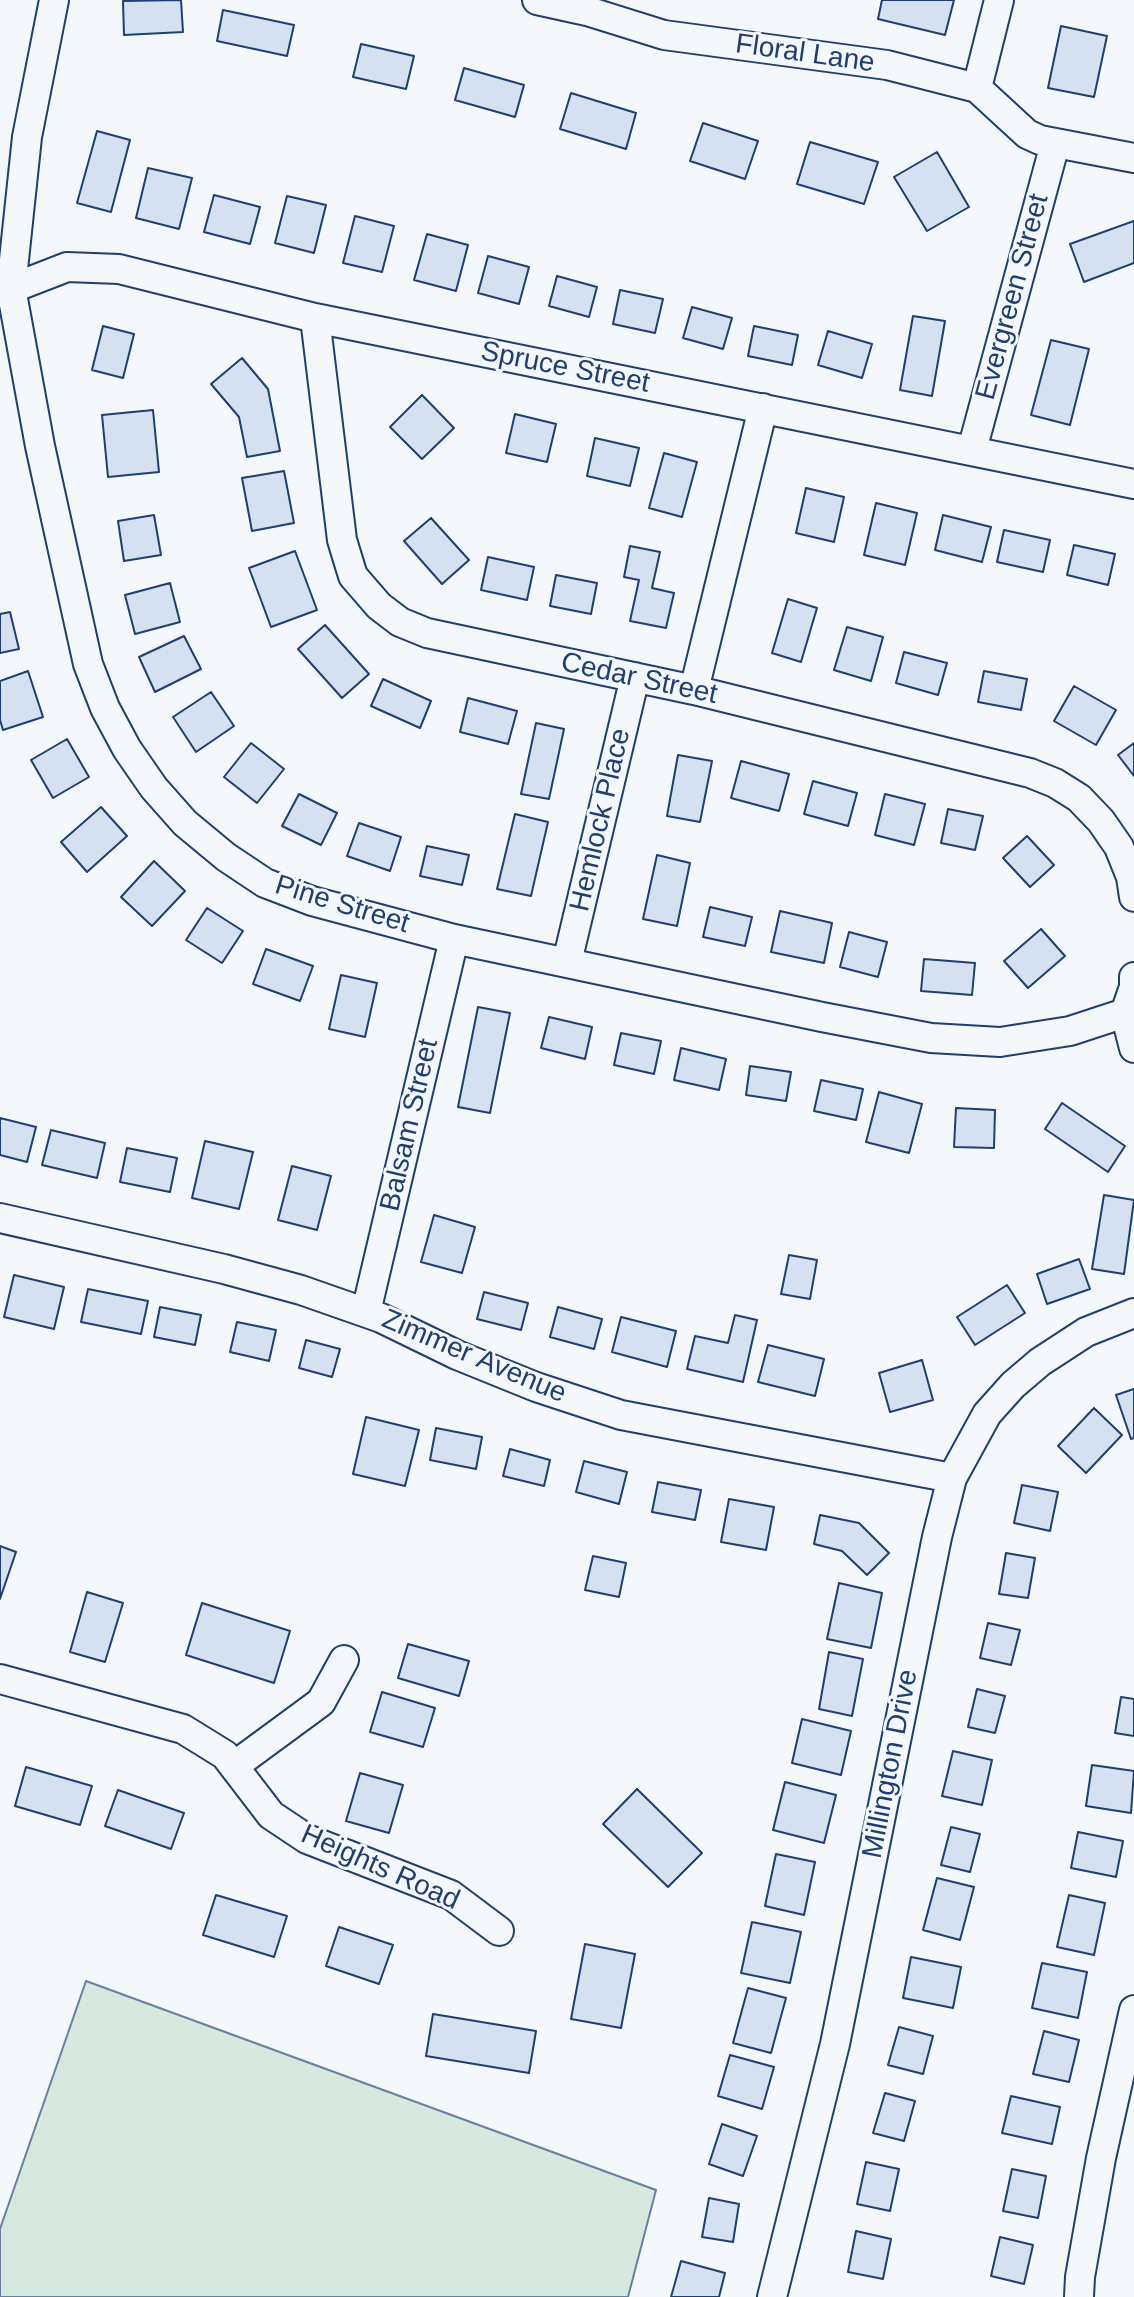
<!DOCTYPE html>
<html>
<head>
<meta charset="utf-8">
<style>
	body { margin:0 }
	canvas { display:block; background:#f4f7fb }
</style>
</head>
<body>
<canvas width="1134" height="2297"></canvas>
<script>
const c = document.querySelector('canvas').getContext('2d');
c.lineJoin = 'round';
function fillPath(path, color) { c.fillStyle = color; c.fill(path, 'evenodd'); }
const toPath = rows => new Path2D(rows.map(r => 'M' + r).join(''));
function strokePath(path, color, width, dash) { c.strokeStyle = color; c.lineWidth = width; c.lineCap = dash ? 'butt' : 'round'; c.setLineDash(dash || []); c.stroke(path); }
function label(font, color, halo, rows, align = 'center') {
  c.font = font + ' Helvetica,sans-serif'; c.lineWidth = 6; c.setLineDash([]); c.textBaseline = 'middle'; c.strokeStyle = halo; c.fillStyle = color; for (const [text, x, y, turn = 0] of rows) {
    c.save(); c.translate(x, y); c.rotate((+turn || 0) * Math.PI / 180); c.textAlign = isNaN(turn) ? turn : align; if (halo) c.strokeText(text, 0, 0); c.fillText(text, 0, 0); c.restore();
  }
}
const green = toPath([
	[86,1981,656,2190,628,2297,0,2297,0,2229,86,1981]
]);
fillPath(green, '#d7e8df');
strokePath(green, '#687fa3', 2);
const building = toPath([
	[181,0,183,32,124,35,123,1,181,0],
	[882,0,954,0,945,35,878,19,882,0],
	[223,10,294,25,287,56,217,41,223,10],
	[1061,26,1107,36,1094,97,1048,88,1061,26],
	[361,44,414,56,406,89,353,77,361,44],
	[464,68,524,85,515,117,455,100,464,68],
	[571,93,636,113,626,149,560,129,571,93],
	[703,123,758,141,745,179,690,161,703,123],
	[97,131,130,140,111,212,77,203,97,131],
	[810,142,878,162,864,204,797,184,810,142],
	[937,152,969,207,927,231,894,177,937,152],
	[148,168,192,178,179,229,136,218,148,168],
	[214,195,260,207,250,244,204,232,214,195],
	[287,196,326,205,314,253,275,243,287,196],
	[355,216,394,226,382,272,343,263,355,216],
	[1134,221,1134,263,1084,282,1070,244,1134,221],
	[427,234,468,245,456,291,414,280,427,234],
	[488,256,529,267,519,304,478,293,488,256],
	[557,276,597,287,589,317,549,306,557,276],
	[620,290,663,299,655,333,613,324,620,290],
	[692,307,732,318,723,349,683,338,692,307],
	[913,316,945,321,932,396,900,390,913,316],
	[103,326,134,334,123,378,92,370,103,326],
	[754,326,798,335,792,365,748,356,754,326],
	[828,331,872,344,862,378,818,365,828,331],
	[1051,340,1089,349,1070,425,1031,415,1051,340],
	[242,358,268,389,280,451,247,457,239,417,211,384,242,358],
	[422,395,454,428,422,459,390,427,422,395],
	[153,410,159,472,108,477,102,415,153,410],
	[515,414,556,424,547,462,506,453,515,414],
	[595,438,639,448,630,486,587,476,595,438],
	[664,453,697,462,682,517,649,508,664,453],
	[284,471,294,523,252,531,242,478,284,471],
	[806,488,844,497,834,542,796,533,806,488],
	[876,503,917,513,905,565,864,555,876,503],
	[154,515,161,555,124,561,118,521,154,515],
	[943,515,991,527,982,562,935,550,943,515],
	[431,518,469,560,442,584,404,541,431,518],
	[1004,530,1050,540,1043,572,997,562,1004,530],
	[1074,545,1115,554,1108,585,1067,575,1074,545],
	[630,546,660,552,652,588,674,593,666,628,630,621,639,580,624,577,630,546],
	[295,551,317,610,271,627,249,568,295,551],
	[488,557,534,567,527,600,481,590,488,557],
	[556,575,597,583,591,614,550,606,556,575],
	[170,583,180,622,135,634,125,595,170,583],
	[788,599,817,608,801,662,772,653,788,599],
	[10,612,19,649,0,653,0,614,10,612],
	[325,625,369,674,342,698,298,649,325,625],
	[847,627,883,637,871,681,834,670,847,627],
	[184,636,201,669,155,692,139,657,184,636],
	[904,652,947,663,938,695,896,683,904,652],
	[28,671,43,717,3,730,0,720,0,681,28,671],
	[984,671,1027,679,1021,710,978,702,984,671],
	[383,679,431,701,420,728,371,706,383,679],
	[1074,686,1116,710,1096,745,1054,721,1074,686],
	[211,692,234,726,196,752,173,717,211,692],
	[468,698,517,711,508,744,460,732,468,698],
	[536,723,564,729,549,799,521,794,536,723],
	[67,739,89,777,53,798,31,760,67,739],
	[251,743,284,769,257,803,224,777,251,743],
	[1134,743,1134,776,1118,755,1134,743],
	[678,755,712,761,700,822,667,816,678,755],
	[741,761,789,774,779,811,731,798,741,761],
	[813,781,857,793,848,826,804,814,813,781],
	[299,794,337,813,321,845,282,826,299,794],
	[885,794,925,804,914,845,875,835,885,794],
	[101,807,127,836,87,872,61,842,101,807],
	[948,809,983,816,975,850,941,843,948,809],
	[515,814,548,822,531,896,497,889,515,814],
	[359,823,401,837,390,871,347,856,359,823],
	[1027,836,1054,865,1030,887,1003,858,1027,836],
	[427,846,469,855,462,885,420,876,427,846],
	[657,855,690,863,677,926,643,919,657,855],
	[154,861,185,891,152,926,121,897,154,861],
	[710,907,752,917,745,946,703,937,710,907],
	[207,908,243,931,222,963,186,940,207,908],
	[780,911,832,923,824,963,771,952,780,911],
	[1041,929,1065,956,1028,988,1004,961,1041,929],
	[849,932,887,942,878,977,840,967,849,932],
	[266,949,313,966,300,1001,253,984,266,949],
	[924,959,975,963,972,995,921,991,924,959],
	[341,975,377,983,365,1037,329,1029,341,975],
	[478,1007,510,1013,490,1113,458,1107,478,1007],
	[549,1017,592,1027,585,1059,541,1048,549,1017],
	[621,1033,661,1041,654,1074,614,1065,621,1033],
	[681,1048,726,1059,719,1090,674,1080,681,1048],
	[750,1066,791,1072,786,1101,746,1095,750,1066],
	[821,1080,863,1089,856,1120,814,1111,821,1080],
	[879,1092,922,1104,909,1153,866,1142,879,1092],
	[1062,1103,1125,1146,1108,1172,1045,1129,1062,1103],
	[956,1108,995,1110,994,1148,954,1147,956,1108],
	[0,1118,36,1127,27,1162,0,1155,0,1118],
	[51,1130,105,1143,97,1178,42,1165,51,1130],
	[205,1141,253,1152,239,1209,192,1198,205,1141],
	[127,1148,177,1158,170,1192,120,1182,127,1148],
	[292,1166,331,1176,317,1230,278,1220,292,1166],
	[1104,1195,1134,1200,1124,1274,1092,1269,1104,1195],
	[434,1215,475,1227,462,1273,421,1262,434,1215],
	[789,1255,817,1260,810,1299,781,1294,789,1255],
	[1079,1259,1090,1289,1047,1304,1037,1274,1079,1259],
	[14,1275,64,1287,54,1329,4,1317,14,1275],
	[1007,1285,1025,1313,975,1345,957,1317,1007,1285],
	[88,1289,148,1301,141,1334,81,1322,88,1289],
	[484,1292,528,1303,521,1330,477,1319,484,1292],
	[160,1307,201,1315,195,1345,154,1337,160,1307],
	[558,1307,602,1319,594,1349,550,1337,558,1307],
	[735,1315,757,1320,743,1382,687,1369,695,1336,728,1343,735,1315],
	[621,1317,676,1331,667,1367,612,1352,621,1317],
	[237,1322,276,1330,269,1361,230,1352,237,1322],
	[306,1340,340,1349,332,1377,299,1368,306,1340],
	[768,1345,824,1359,815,1396,758,1382,768,1345],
	[922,1360,933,1400,890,1412,879,1373,922,1360],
	[1134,1389,1134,1438,1131,1439,1116,1395,1134,1389],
	[1094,1408,1122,1435,1086,1473,1058,1446,1094,1408],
	[366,1417,419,1430,405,1486,353,1474,366,1417],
	[436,1428,482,1437,476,1469,430,1460,436,1428],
	[510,1449,550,1460,544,1486,503,1476,510,1449],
	[584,1461,627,1472,619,1504,576,1492,584,1461],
	[658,1482,701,1490,695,1520,652,1512,658,1482],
	[1022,1485,1058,1492,1050,1531,1014,1523,1022,1485],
	[729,1499,774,1507,766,1550,721,1542,729,1499],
	[820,1515,859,1523,889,1553,867,1575,842,1551,814,1544,820,1515],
	[0,1546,16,1552,0,1599,0,1546],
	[1006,1553,1035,1558,1028,1598,999,1594,1006,1553],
	[593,1556,626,1563,619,1597,585,1590,593,1556],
	[839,1583,882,1593,871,1648,827,1639,839,1583],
	[87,1592,123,1603,105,1662,70,1652,87,1592],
	[202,1603,290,1631,274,1683,186,1655,202,1603],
	[988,1623,1020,1630,1011,1665,980,1658,988,1623],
	[408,1644,469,1661,459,1696,398,1678,408,1644],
	[829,1652,863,1659,852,1716,819,1709,829,1652],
	[977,1689,1005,1696,995,1733,968,1727,977,1689],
	[382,1692,435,1708,423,1747,370,1732,382,1692],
	[1121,1697,1134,1699,1134,1736,1115,1733,1121,1697],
	[802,1719,851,1731,841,1775,792,1763,802,1719],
	[953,1751,992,1760,982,1805,942,1796,953,1751],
	[1092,1765,1134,1771,1131,1813,1086,1806,1092,1765],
	[26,1767,92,1786,80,1825,15,1806,26,1767],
	[360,1773,403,1785,389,1833,346,1821,360,1773],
	[785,1782,836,1795,824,1843,773,1830,785,1782],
	[637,1789,702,1853,668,1887,603,1824,637,1789],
	[118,1790,184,1813,171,1849,105,1826,118,1790],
	[951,1827,980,1834,970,1872,941,1865,951,1827],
	[1078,1832,1123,1841,1116,1877,1071,1868,1078,1832],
	[776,1854,815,1862,804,1915,765,1906,776,1854],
	[937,1878,974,1887,960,1940,923,1930,937,1878],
	[216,1895,287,1916,274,1957,203,1935,216,1895],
	[1069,1895,1105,1903,1094,1955,1057,1947,1069,1895],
	[752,1922,801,1932,790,1983,741,1973,752,1922],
	[339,1927,393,1945,379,1984,326,1966,339,1927],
	[585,1944,635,1954,621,2028,571,2019,585,1944],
	[911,1957,961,1967,953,2008,903,1998,911,1957],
	[1042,1963,1087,1972,1078,2018,1032,2008,1042,1963],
	[748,1988,786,1998,771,2053,733,2043,748,1988],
	[433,2014,536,2031,529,2073,426,2056,433,2014],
	[899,2027,933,2036,923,2074,888,2065,899,2027],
	[1044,2031,1079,2040,1069,2082,1033,2074,1044,2031],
	[730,2055,774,2067,762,2109,718,2096,730,2055],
	[885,2093,915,2101,904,2141,873,2133,885,2093],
	[1011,2096,1060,2107,1052,2144,1002,2133,1011,2096],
	[722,2124,757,2136,743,2176,709,2164,722,2124],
	[866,2162,899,2169,890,2211,857,2204,866,2162],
	[1012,2169,1046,2176,1038,2218,1003,2211,1012,2169],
	[709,2198,739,2204,733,2242,702,2237,709,2198],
	[856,2231,891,2239,883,2279,848,2272,856,2231],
	[1000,2237,1033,2245,1024,2284,991,2276,1000,2237],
	[681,2261,725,2273,719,2297,671,2297,681,2261]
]);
fillPath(building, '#d5e0f0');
strokePath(building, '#1d3f73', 2);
const minor = toPath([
	[54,0,27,137,11,288,40,446,88,664,105,708,127,749,154,788,185,823,226,857,265,883,312,901,454,939,822,1017,931,1038,1000,1042,1070,1031,1125,1013],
	[537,0,587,11,664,35,887,65,977,88,1027,134,1040,140,1134,158],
	[977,88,999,0],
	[0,293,67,267,119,269,315,318,1134,484],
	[315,318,342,540,353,576,379,606,400,622,427,633,694,690,1030,773,1055,783,1079,798,1101,821,1119,847,1131,877,1134,897],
	[972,450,1055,144],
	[694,690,763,408],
	[567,962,635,677],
	[1134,977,1134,987,1125,1013,1134,1048],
	[0,1218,224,1269,301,1290,381,1318,457,1355,536,1387,621,1415,952,1478],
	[366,1312,454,939],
	[0,1679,183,1729,225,1755,271,1815,307,1839,451,1895,499,1931],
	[234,1766,321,1702,344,1660],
	[772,2297,835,2044,937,1537,952,1478,987,1414,1013,1385,1040,1362,1086,1332,1134,1313],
	[1079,2297,1080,2277,1101,2158,1134,2010]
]);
strokePath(minor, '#1d3f73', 32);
strokePath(minor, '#f4f7fb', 28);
label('28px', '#1d3f73', '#f4f7fb', [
	["Floral Lane",805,54,8],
	["Evergreen Street",1013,297,-75],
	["Spruce Street",565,368,11],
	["Cedar Street",639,679,12],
	["Hemlock Place",601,820,-77],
	["Pine Street",342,905,17],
	["Balsam Street",410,1125,-77],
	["Zimmer Avenue",474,1357,23],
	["Millington Drive",891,1764,-79],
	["Heights Road",380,1868,24]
]);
</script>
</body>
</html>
